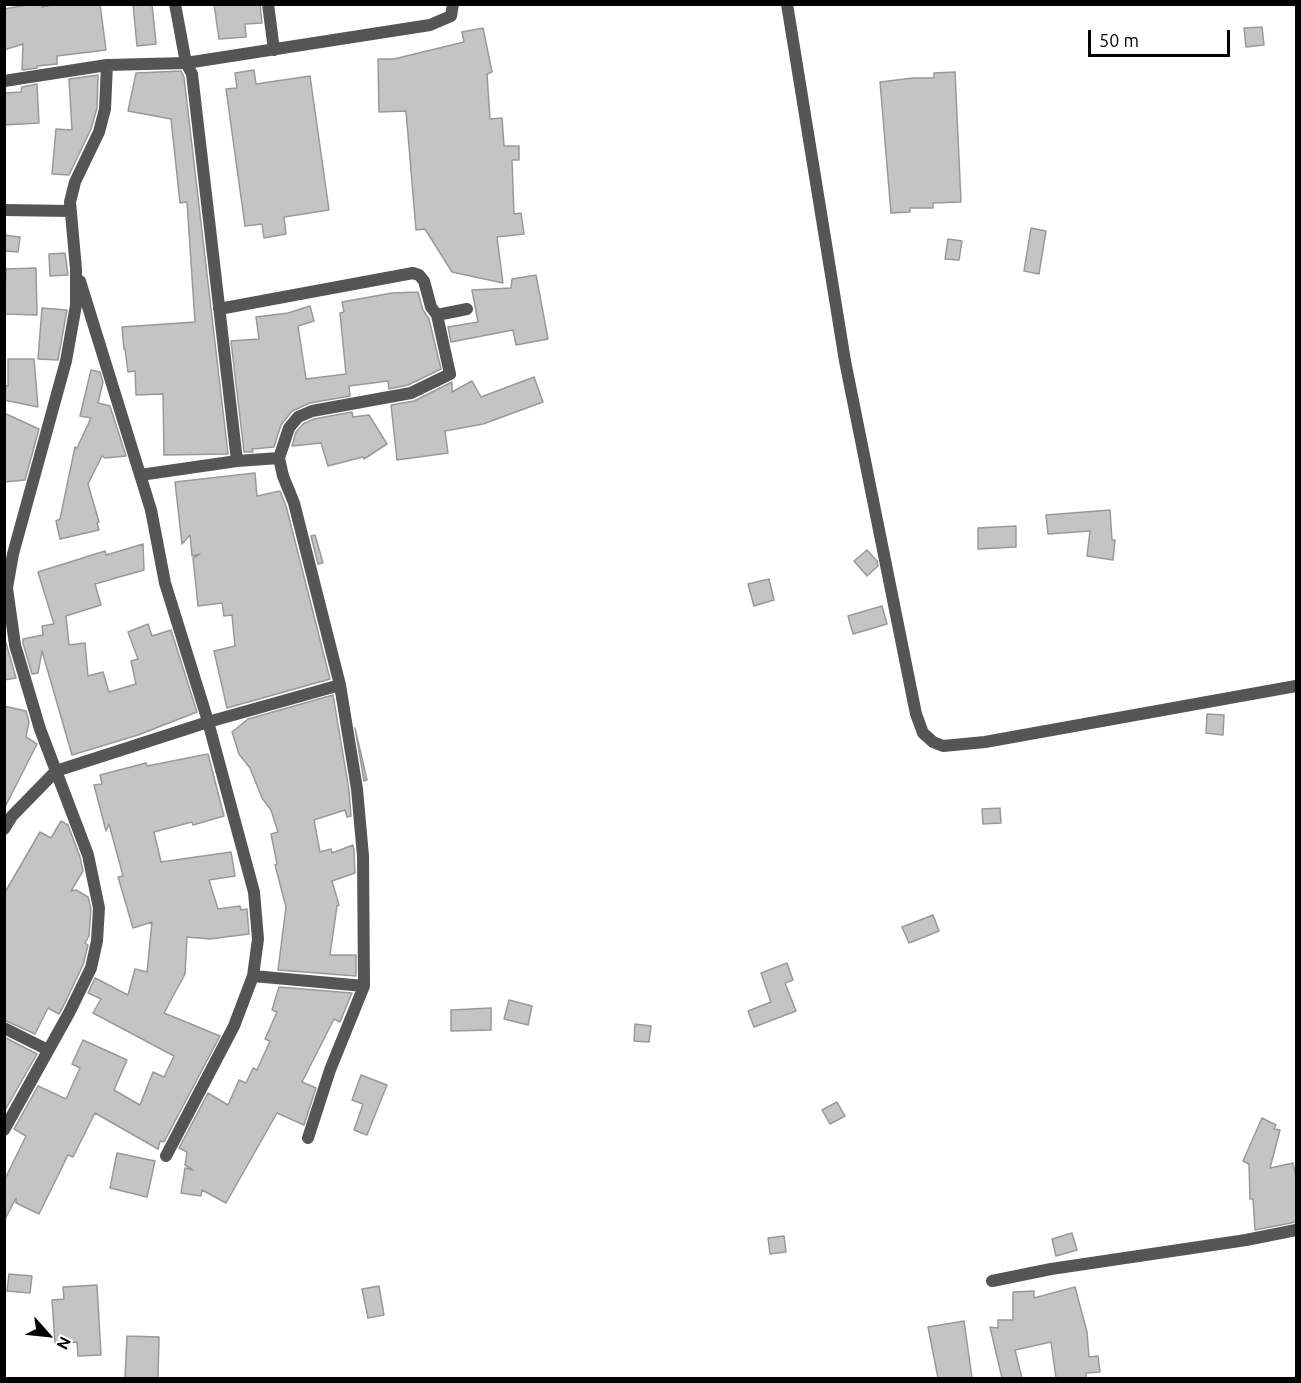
<!DOCTYPE html>
<html>
<head>
<meta charset="utf-8">
<style>
	body { margin:0 }
	#map { position:relative; width:1301px; height:1383px; overflow:hidden; background:#fff; font-family:Ubuntu,sans-serif }
	canvas { display:block }
	.frame { position:absolute; inset:0; border:6px solid #000; pointer-events:none }
	.north { position:absolute; left:18px; top:1305px; width:60px; height:60px; -webkit-text-stroke:4px #fff; paint-order:stroke; rotate:117deg; font-size:16px; font-weight:700; line-height:24px; text-align:center; color:#000 }
	.north::after { content:''; display:block; margin:auto; width:21px; height:27px; background:#000; clip-path:polygon(50% 0,100% 100%,50% 72%,0 100%) }
	.scale { position:absolute; left:1088px; top:30px; width:142px; height:27px; box-sizing:border-box; border:3px solid #000; border-top:0; padding-left:8px; font-size:18px; line-height:21px; white-space:nowrap; color:#000; -webkit-text-stroke:4px #fff; paint-order:stroke }
</style>
</head>
<body>
<div id="map">
<canvas width="1301" height="1383"></canvas>
<div class="frame"></div>
<div class="north">N</div>
<div class="scale">50 m</div>
</div>
<script>
const c = document.querySelector('canvas').getContext('2d');
c.lineJoin = 'round';
function fillPath(path, color) { c.fillStyle = color; c.fill(path, 'evenodd'); }
const toPath = rows => new Path2D(rows.map(r => 'M' + r).join(''));
function strokePath(path, color, width, dash) { c.strokeStyle = color; c.lineWidth = width; c.lineCap = dash ? 'butt' : 'round'; c.setLineDash(dash || []); c.stroke(path); }
const building = toPath([
	[32,4,42,4,42,7,59,4,100,4,106,50,57,56,57,64,37,66,37,68,22,70,23,44,4,50,4,9,32,4],
	[133,4,152,4,156,44,137,46,133,4],
	[214,4,260,4,262,23,245,24,246,37,219,39,214,4],
	[1262,27,1264,45,1246,47,1244,28,1262,27],
	[483,28,492,72,487,74,490,119,502,118,504,146,519,146,519,160,512,160,514,214,521,213,524,234,497,237,503,283,452,272,425,229,416,230,406,111,379,112,378,59,394,59,464,42,462,32,483,28],
	[254,70,256,84,310,76,329,210,284,217,286,234,264,238,262,224,245,226,226,89,237,88,235,73,254,70],
	[181,71,184,77,228,454,164,455,163,394,136,395,135,371,128,372,125,349,124,349,122,327,195,322,187,202,180,203,171,119,128,111,136,73,181,71],
	[955,72,961,202,933,203,933,208,910,208,910,212,891,213,880,82,913,78,934,78,934,73,955,72],
	[98,75,97,108,91,129,69,175,52,174,56,129,72,130,69,79,98,75],
	[37,84,39,123,4,125,4,93,21,92,22,87,37,84],
	[1031,228,1046,231,1039,274,1024,271,1031,228],
	[4,235,20,237,18,252,4,251,4,235],
	[948,239,962,241,959,260,945,259,948,239],
	[65,253,68,275,50,276,49,254,65,253],
	[36,268,37,315,4,314,6,269,36,268],
	[536,275,548,339,516,345,513,330,451,342,448,327,478,322,472,290,511,288,512,279,536,275],
	[418,292,423,310,429,319,441,369,408,385,389,389,388,381,349,386,350,396,310,403,292,411,281,425,274,447,252,449,253,452,244,452,231,341,259,339,256,317,288,313,310,306,314,321,298,326,306,379,346,374,340,313,344,312,342,302,392,293,418,292],
	[42,308,67,310,58,360,38,359,42,308],
	[8,359,34,359,38,407,4,400,4,386,8,386,8,359],
	[91,370,100,372,103,382,98,403,110,406,126,456,105,458,102,456,88,484,99,522,97,523,99,530,60,539,56,521,60,519,75,447,77,448,91,418,80,416,91,370],
	[534,377,543,402,483,424,445,431,448,453,397,460,391,405,414,401,452,382,452,392,472,381,481,397,534,377],
	[352,412,353,417,369,415,387,444,364,459,363,457,328,466,321,443,292,446,296,432,303,424,314,419,352,412],
	[4,413,39,429,25,480,4,482,4,413],
	[255,473,257,496,280,491,286,506,330,679,227,708,214,651,235,646,232,615,224,616,222,603,198,606,193,558,200,554,192,556,190,535,182,544,175,482,255,473],
	[1110,510,1112,540,1115,540,1113,560,1087,556,1090,531,1048,534,1046,515,1110,510],
	[1016,526,1016,547,978,549,978,528,1016,526],
	[315,535,323,563,318,564,311,536,315,535],
	[143,544,144,570,95,584,101,605,66,616,69,645,85,643,88,676,103,672,109,692,136,684,131,661,138,659,128,632,148,624,152,636,171,630,197,712,138,735,72,755,42,651,38,673,32,674,23,643,23,639,43,635,42,626,54,624,38,572,105,551,106,555,143,544],
	[867,550,877,561,878,566,867,576,854,561,867,550],
	[769,579,774,600,754,606,748,584,769,579],
	[882,606,887,624,853,634,848,616,882,606],
	[4,643,6,643,16,678,4,680,4,643],
	[333,695,349,790,351,816,347,817,345,810,314,820,320,852,331,849,332,853,353,845,354,850,355,873,332,881,339,905,337,906,330,955,356,955,356,976,278,970,286,907,275,865,277,864,271,834,278,832,271,810,262,798,250,768,239,754,232,732,248,719,333,695],
	[4,706,26,711,29,722,26,737,37,744,4,809,4,706],
	[1207,714,1224,715,1223,735,1206,733,1207,714],
	[355,728,367,780,364,781,355,728],
	[208,754,224,816,193,825,192,822,154,832,161,862,231,852,235,876,209,880,218,909,240,906,241,910,247,909,249,934,210,939,187,937,185,974,164,1013,220,1036,164,1142,160,1141,158,1149,95,1113,73,1157,68,1155,39,1214,16,1203,16,1198,4,1221,4,1181,26,1136,14,1129,38,1086,66,1099,80,1068,72,1064,83,1040,127,1060,114,1090,140,1105,153,1072,164,1077,174,1056,93,1013,101,999,88,993,95,978,128,995,135,969,147,972,152,922,133,928,118,877,123,876,109,824,106,831,94,785,102,784,100,775,146,763,147,766,208,754],
	[1000,808,1001,823,983,824,982,809,1000,808],
	[61,821,68,825,80,857,83,871,71,891,76,890,88,897,91,909,89,936,85,943,88,945,83,965,62,1009,59,1014,48,1008,35,1034,4,1020,4,894,40,832,51,838,61,821],
	[933,915,939,931,909,943,902,927,933,915],
	[787,963,793,980,785,983,796,1011,754,1027,748,1011,771,1002,761,973,787,963],
	[279,987,352,993,340,1022,334,1019,302,1082,316,1088,304,1125,277,1113,226,1203,202,1190,201,1196,181,1193,185,1168,193,1170,185,1165,187,1152,179,1148,208,1093,228,1105,239,1080,246,1083,253,1068,257,1070,270,1041,265,1039,277,1012,272,1010,279,987],
	[509,1000,532,1006,528,1025,504,1019,509,1000],
	[491,1008,491,1030,451,1031,451,1010,491,1008],
	[635,1024,651,1026,649,1042,634,1041,635,1024],
	[4,1037,37,1054,4,1112,4,1037],
	[361,1075,387,1085,367,1135,354,1130,363,1104,352,1100,361,1075],
	[837,1102,845,1116,830,1124,822,1110,837,1102],
	[1262,1118,1276,1125,1274,1129,1280,1130,1270,1168,1293,1163,1296,1178,1296,1222,1255,1230,1253,1199,1250,1199,1249,1164,1243,1161,1262,1118],
	[117,1153,155,1161,147,1197,110,1188,117,1153],
	[1072,1233,1077,1250,1056,1256,1052,1239,1072,1233],
	[784,1236,786,1252,770,1254,768,1238,784,1236],
	[9,1274,32,1276,30,1293,7,1291,9,1274],
	[97,1285,101,1355,78,1356,77,1342,55,1343,52,1300,64,1299,63,1287,97,1285],
	[379,1286,384,1315,368,1318,362,1289,379,1286],
	[1075,1287,1087,1332,1089,1357,1098,1356,1100,1372,1086,1373,1086,1378,1056,1378,1051,1342,1015,1350,1022,1378,1002,1378,990,1327,998,1328,998,1320,1013,1320,1013,1292,1034,1291,1034,1298,1075,1287],
	[964,1321,972,1378,938,1378,928,1327,964,1321],
	[127,1336,159,1337,158,1378,125,1378,127,1336]
]);
fillPath(building, '#c4c4c4');
strokePath(building, '#999', 1.5);
strokePath(toPath([
	[175,4,186,63,192,74,237,461],
	[268,4,274,50],
	[787,4,845,361,916,714,923,733,933,742,943,746,985,742,1296,686],
	[4,81,107,65,186,63,430,25,451,16,453,4],
	[4,210,71,211],
	[80,281,151,510,165,583,207,718,254,892,258,939,253,976,234,1026,166,1156],
	[219,309,413,273,419,275,424,281,431,307,437,315,467,309],
	[279,458,289,428,298,417,312,411,411,393,450,374,437,315],
	[140,475,237,461,279,458,283,476,294,503,340,685,357,789,363,856,364,986],
	[4,829,12,816,56,771,208,722,340,685],
	[253,976,364,986,330,1070,308,1138],
	[4,1028,48,1050],
	[4,1130,69,1013,91,968,97,941,99,908,88,855,40,729,15,645,7,588,13,554,66,361,76,305,76,269,70,202,75,182,99,132,105,109,107,65],
	[992,1281,1051,1269,1246,1240,1296,1230]
]), '#555', 12);
</script>
</body>
</html>
